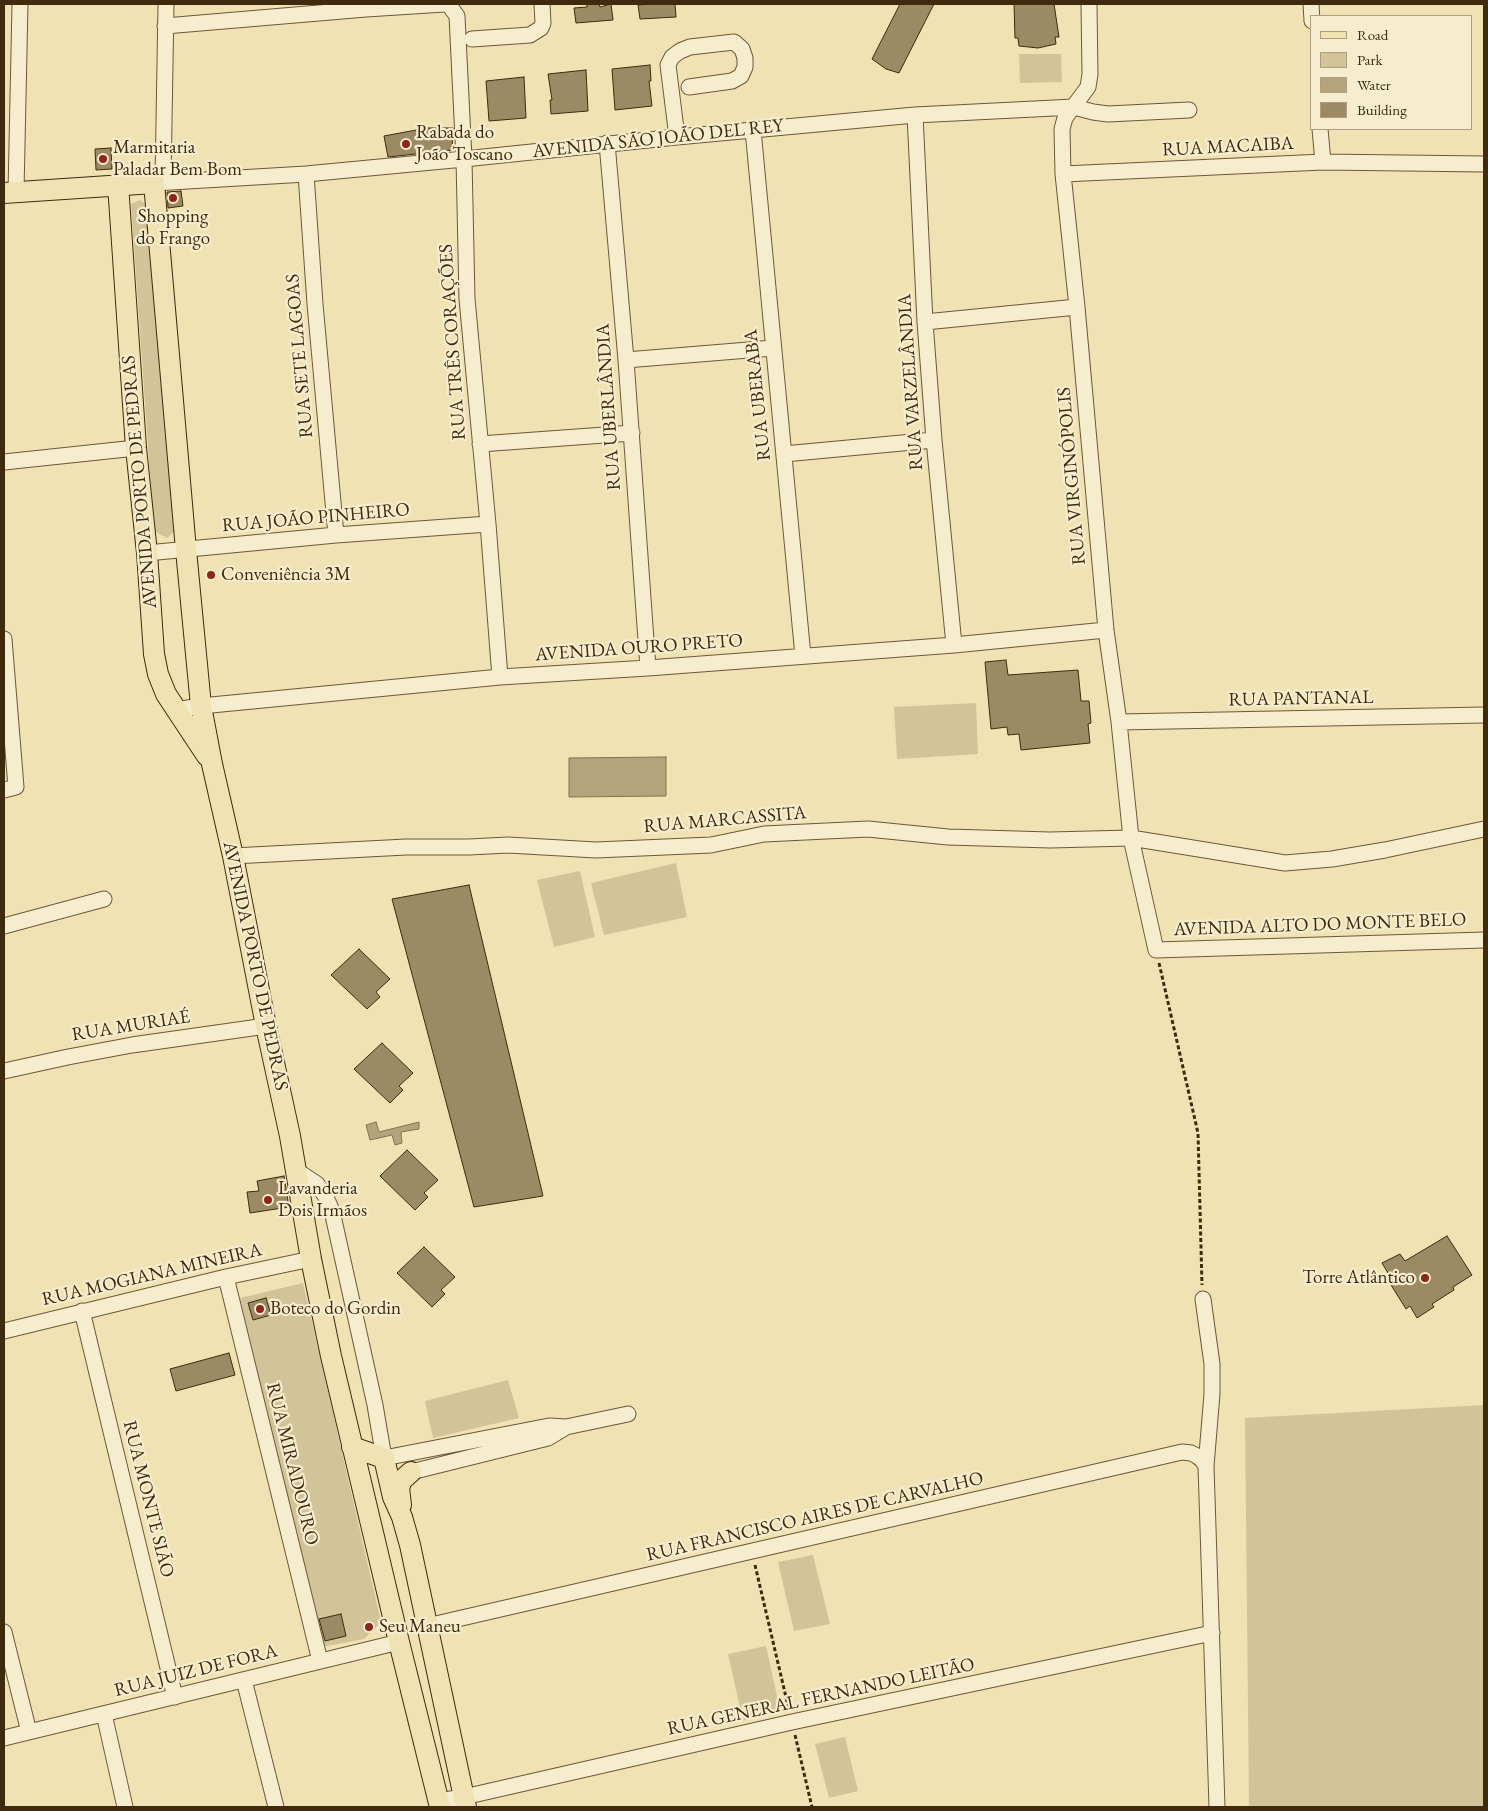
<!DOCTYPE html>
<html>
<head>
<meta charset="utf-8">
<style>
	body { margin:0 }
	#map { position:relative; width:1488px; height:1811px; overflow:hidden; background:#f1e2b4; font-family:"EB Garamond",serif }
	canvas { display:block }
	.frame { position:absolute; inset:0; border:5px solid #3f2a0d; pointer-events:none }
	.legend { position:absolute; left:1310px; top:15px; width:162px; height:115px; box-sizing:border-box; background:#f6ecce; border:1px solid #ad9e81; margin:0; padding:6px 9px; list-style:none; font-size:15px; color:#3f2a0d }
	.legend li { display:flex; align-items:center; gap:10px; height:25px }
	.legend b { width:25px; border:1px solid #ad9e81 }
</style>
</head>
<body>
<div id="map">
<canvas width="1488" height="1811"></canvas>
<div class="frame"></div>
<ul class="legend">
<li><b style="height:6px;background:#f1e2b4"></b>Road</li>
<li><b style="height:14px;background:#d3c398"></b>Park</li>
<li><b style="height:14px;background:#b4a37b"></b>Water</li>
<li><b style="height:14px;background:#9c8a64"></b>Building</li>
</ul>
</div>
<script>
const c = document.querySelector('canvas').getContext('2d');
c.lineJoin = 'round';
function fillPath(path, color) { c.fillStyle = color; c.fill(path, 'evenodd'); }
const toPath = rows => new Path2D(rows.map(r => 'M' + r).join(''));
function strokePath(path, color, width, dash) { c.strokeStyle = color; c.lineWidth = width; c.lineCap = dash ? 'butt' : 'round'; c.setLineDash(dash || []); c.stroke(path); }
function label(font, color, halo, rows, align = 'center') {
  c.font = font + ' "EB Garamond",serif'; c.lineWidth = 4.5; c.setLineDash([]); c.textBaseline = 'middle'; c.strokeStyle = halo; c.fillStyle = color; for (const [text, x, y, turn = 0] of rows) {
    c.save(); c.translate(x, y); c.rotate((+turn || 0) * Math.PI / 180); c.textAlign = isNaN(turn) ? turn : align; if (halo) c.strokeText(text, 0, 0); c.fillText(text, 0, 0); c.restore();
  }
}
fillPath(toPath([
	[1019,54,1061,54,1062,82,1020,83],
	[140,200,153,209,175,531,167,538,154,531,131,204],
	[976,703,978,754,897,759,894,707],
	[676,863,687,917,604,935,591,883],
	[580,871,595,937,554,947,537,880],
	[303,1283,381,1622,364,1639,322,1647,240,1298],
	[508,1380,519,1418,433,1438,425,1401],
	[1484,1405,1484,1807,1249,1807,1245,1418],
	[813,1555,830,1624,794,1631,778,1562],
	[766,1646,780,1710,743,1721,728,1654],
	[845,1737,858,1791,829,1798,815,1744]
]), '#d3c398');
const water = toPath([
	[666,757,666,796,569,797,569,758,666,757],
	[376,1122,379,1132,419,1122,419,1129,401,1132,402,1143,395,1145,392,1135,370,1140,366,1125,376,1122]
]);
fillPath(water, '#b4a37b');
strokePath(water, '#85734f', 1);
const building = toPath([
	[587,4,599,4,600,7,611,4,613,20,576,23,574,8,587,7,587,4],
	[650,4,675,4,676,17,640,19,638,5,650,4],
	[900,4,934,4,899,73,886,69,872,59,900,4],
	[1014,4,1054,4,1059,37,1055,37,1056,44,1038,48,1019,46,1018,38,1015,38,1014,4],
	[650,65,651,81,649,81,652,106,615,110,612,69,650,65],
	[586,70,588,111,551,114,550,100,552,100,548,74,586,70],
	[524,77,526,118,489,121,486,81,524,77],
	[427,128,453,128,452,150,388,157,384,136,427,128],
	[111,148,112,169,96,170,95,149,111,148],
	[181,191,183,206,168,208,167,192,181,191],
	[1006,660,1008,675,1078,670,1081,701,1089,701,1091,723,1088,724,1090,743,1021,750,1019,734,1008,735,1007,727,991,729,985,662,1006,660],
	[469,885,543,1196,474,1207,392,899,469,885],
	[359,949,390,979,376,992,380,997,367,1009,331,975,359,949],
	[382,1043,413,1073,399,1086,403,1090,390,1103,354,1069,382,1043],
	[407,1150,438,1180,424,1193,428,1197,415,1210,380,1176,407,1150],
	[284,1176,289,1207,250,1213,247,1192,259,1191,257,1181,284,1176],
	[1447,1236,1472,1275,1453,1287,1454,1290,1432,1304,1434,1307,1417,1318,1410,1306,1406,1309,1391,1285,1394,1283,1382,1263,1400,1254,1405,1261,1447,1236],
	[424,1247,455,1277,441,1290,445,1294,432,1307,397,1273,424,1247],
	[266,1298,271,1315,253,1320,248,1303,266,1298],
	[229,1353,235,1375,176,1391,170,1369,229,1353],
	[341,1614,346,1636,325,1641,319,1619,341,1614]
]);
fillPath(building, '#9c8a64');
strokePath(building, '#3f2a0d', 1);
const minor = toPath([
	[1089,4,1090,74,1088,87,1065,118,1062,129,1063,174,1077,307,1106,630,1119,722,1131,838,1156,950,1484,940],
	[1311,4,1312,21],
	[449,5,457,16,464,159,467,299,488,524,500,677],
	[165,26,366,9,444,4,449,5],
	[472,39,530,35,541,28,543,23,542,4],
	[915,115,925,322,934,440,954,645],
	[1320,129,1323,162],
	[753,130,803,656],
	[677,137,668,65,672,57,680,51,690,47,734,42,742,49,745,58,745,67,741,76,732,81,689,87],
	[607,143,626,360,648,668],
	[306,174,315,304,336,535],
	[1063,174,1323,162,1484,164],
	[163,182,166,4],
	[154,183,306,174,464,159,677,137,915,115,1074,107,1093,112,1108,114,1189,110],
	[16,192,20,4],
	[925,322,1077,307],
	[626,360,773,348],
	[480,444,632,433],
	[784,454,934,440],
	[4,462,136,448],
	[147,553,336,535,488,524],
	[4,639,16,787,4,790],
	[175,710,201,706,500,677,648,668,954,645,1106,630],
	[1119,722,1484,715],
	[233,856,406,847,469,847,508,845,596,850,711,845,764,834,868,829,948,837,1050,840,1131,838,1285,863,1332,859,1385,850,1484,829],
	[4,926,104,899],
	[4,1071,68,1057,132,1045,266,1026],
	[296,1170,317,1184,326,1197,332,1211,375,1405,384,1458,549,1426,566,1427,628,1414],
	[226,1277,320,1661],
	[1203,1299,1212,1364,1212,1394,1206,1466,1217,1807],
	[82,1311,175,1697],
	[4,1331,226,1277,311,1259],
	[411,1472,548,1438,566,1427],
	[427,1626,1182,1452,1191,1453,1197,1456,1202,1460,1206,1466],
	[4,1632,29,1732],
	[244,1680,276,1807],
	[104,1714,125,1807],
	[4,1738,399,1642],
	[438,1801,464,1797,792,1722,1212,1633]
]);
const major = toPath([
	[118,184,136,448,147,553,154,654,158,674,166,694,207,756],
	[4,193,154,183,186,550,201,706,212,764,233,856,266,1026,290,1136,311,1259,331,1356,399,1642,440,1807],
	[352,1447,384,1458,393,1497,402,1517,410,1545,466,1807],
	[401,1505,399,1488,402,1480,411,1472]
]);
strokePath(minor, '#6c5837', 17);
strokePath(major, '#3f2a0d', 22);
strokePath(toPath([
	[1159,963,1198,1133,1202,1285],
	[755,1565,789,1710],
	[795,1735,812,1807]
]), '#3f2a0d', 3, [4, 2.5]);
strokePath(minor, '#f6ecce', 15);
strokePath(major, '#f1e2b4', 20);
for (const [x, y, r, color] of [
	[406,144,5,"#8f2418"],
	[103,159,5,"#8f2418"],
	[173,198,5,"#8f2418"],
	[211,575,5,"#8f2418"],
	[268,1200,5,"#8f2418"],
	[1425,1278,5,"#8f2418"],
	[260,1309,5,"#8f2418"],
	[369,1627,5,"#8f2418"]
]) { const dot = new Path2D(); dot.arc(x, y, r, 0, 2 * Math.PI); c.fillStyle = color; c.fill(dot); strokePath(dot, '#f6ecce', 2); }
label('19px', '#3f2a0d', '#f6ecce', [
	["Rabada do",416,133],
	["João Toscano",416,155],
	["Marmitaria",113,148],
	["Paladar Bem Bom",113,170],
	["Shopping",173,217,"center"],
	["do Frango",173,239,"center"],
	["Conveniência 3M",221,575],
	["Lavanderia",278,1189],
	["Dois Irmãos",278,1211],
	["Torre Atlântico",1415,1278,"right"],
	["Boteco do Gordin",270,1309],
	["Seu Maneu",379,1627]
], 'left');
label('19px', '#3f2a0d', '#f6ecce', [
	["AVENIDA SÃO JOÃO DEL REY",658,139,-6],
	["RUA MACAIBA",1228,147,-3],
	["RUA TRÊS CORAÇÕES",453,342,-94],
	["RUA SETE LAGOAS",300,356,-95],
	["RUA VARZELÂNDIA",911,382,-94],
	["RUA UBERABA",758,395,-96],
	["RUA UBERLÂNDIA",609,407,-94],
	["RUA VIRGINÓPOLIS",1072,476,-95],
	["AVENIDA PORTO DE PEDRAS",140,482,-95],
	["RUA JOÃO PINHEIRO",316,518,-5],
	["AVENIDA OURO PRETO",639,648,-4],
	["RUA PANTANAL",1301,699,-1],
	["RUA MARCASSITA",725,820,-5],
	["AVENIDA ALTO DO MONTE BELO",1320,925,-2],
	["AVENIDA PORTO DE PEDRAS",255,966,78],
	["RUA MURIAÉ",131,1026,-9],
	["RUA MOGIANA MINEIRA",152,1275,-13],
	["RUA MIRADOURO",292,1464,76],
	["RUA MONTE SIÃO",148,1499,76],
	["RUA FRANCISCO AIRES DE CARVALHO",815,1517,-13],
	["RUA JUIZ DE FORA",196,1671,-14],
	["RUA GENERAL FERNANDO LEITÃO",821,1697,-12]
]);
</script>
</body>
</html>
